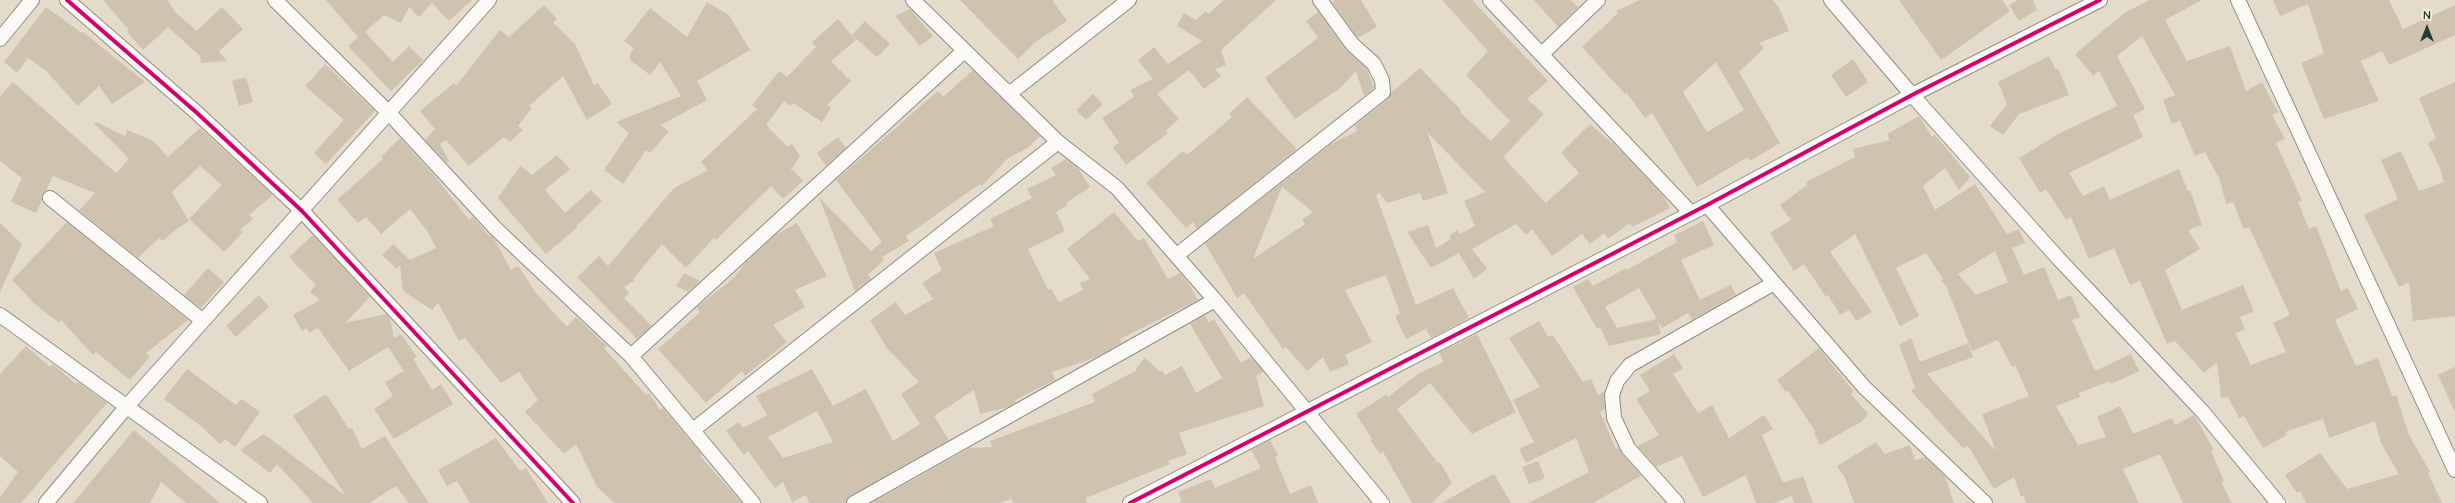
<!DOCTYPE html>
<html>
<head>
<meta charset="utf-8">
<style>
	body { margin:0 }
	#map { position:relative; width:2455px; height:503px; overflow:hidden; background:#e5dbca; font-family:"Architects Daughter",sans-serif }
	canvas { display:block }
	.north { position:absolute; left:2407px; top:8px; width:40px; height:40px; -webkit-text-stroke:3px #fcf5e5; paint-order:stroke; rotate:0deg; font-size:11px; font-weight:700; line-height:16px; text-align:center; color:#1f3d34 }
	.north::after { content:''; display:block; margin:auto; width:14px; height:18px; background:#1f3d34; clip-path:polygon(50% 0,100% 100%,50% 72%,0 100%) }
</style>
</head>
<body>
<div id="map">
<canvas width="2455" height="503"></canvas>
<div class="north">N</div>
</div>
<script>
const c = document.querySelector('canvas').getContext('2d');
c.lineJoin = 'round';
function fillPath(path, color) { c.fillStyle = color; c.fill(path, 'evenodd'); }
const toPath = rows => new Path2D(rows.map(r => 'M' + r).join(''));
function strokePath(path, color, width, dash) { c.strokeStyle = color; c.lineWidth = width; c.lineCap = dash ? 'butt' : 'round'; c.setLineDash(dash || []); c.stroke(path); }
fillPath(toPath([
	[103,0,167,0,176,13,197,31,222,7,243,29,219,51,227,61,201,63,200,56,168,27,143,50,127,32,129,30],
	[326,0,472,0,449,21,432,3,419,17,409,7,401,23,384,15,365,32,393,62,409,46,423,60,391,91,348,46,358,37],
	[960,0,1052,0,1067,21,1034,43,1018,59],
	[1224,0,1276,0,1221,50,1226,65,1215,69,1221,76,1204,89,1189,70,1157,94,1179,119,1165,131,1168,133,1126,165,1113,147,1119,143,1102,118,1134,97,1130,90,1153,79,1138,60,1154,47,1168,64,1202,41,1177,26,1184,13,1196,20,1206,11,1208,14],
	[1335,0,1361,0,1377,27,1358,38,1332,2],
	[1442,0,1472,0,1548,81,1527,99,1544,114,1503,157,1546,203,1579,173,1561,153,1590,124,1619,149,1665,198,1670,208,1632,227,1630,223,1608,239,1604,233,1590,244,1582,234,1552,256,1532,229,1526,235,1516,224,1472,249,1487,269,1474,279,1459,253,1431,268,1407,232,1428,225,1436,248,1451,239,1449,236,1457,230,1460,234,1475,226,1464,201,1485,192,1427,132,1448,193,1423,201,1420,193,1387,203,1380,193,1376,195,1416,305,1453,288,1469,318,1431,338,1426,329,1406,339,1395,316,1400,313,1386,275,1345,290,1372,342,1345,355,1349,364,1330,372,1323,357,1307,371,1286,347,1283,349,1244,293,1237,298,1205,243,1331,144,1357,131,1355,125,1388,99,1391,93,1420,68,1461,110,1460,112,1491,141,1510,121,1466,75,1488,51],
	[1282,187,1313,212,1302,220,1305,224,1253,259],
	[1534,0,1571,0,1578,7,1558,27],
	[1640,0,1773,0,1779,8,1789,31,1759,43,1764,48,1739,72,1780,143,1750,161,1748,157,1697,187,1652,113,1645,118,1626,92,1625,94,1582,47,1618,13,1616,11],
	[1716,62,1744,110,1707,132,1683,92],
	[1899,0,2002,0,2010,11,1941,60],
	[2018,0,2033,0,2037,10,2019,21,2009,5],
	[2149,0,2202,0,2165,20,2187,61,2230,46,2246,91,2262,82,2278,112,2272,115,2285,139,2276,143,2302,201,2298,202,2309,229,2316,226,2341,291,2348,288,2358,309,2335,320,2356,366,2378,358,2392,396,2396,395,2409,435,2430,472,2428,473,2442,503,2306,503,2300,491,2297,493,2285,475,2320,453,2347,489,2399,474,2381,443,2375,421,2329,438,2323,419,2285,432,2287,435,2263,448,2244,416,2239,418,2228,397,2221,398,2217,362,2204,373,2175,341,2167,344,2140,281,2130,285,2114,248,2089,259,2071,217,2066,220,2046,189,2040,193,2019,158,2060,133,2117,106,2099,71,2093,76,2075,54,2123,14],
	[2142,36,2175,95,2163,100,2172,124,2180,121,2195,156,2205,152,2220,180,2226,204,2233,202,2244,229,2249,227,2290,315,2273,323,2286,352,2251,365,2235,333,2245,330,2240,317,2254,311,2243,285,2182,310,2165,270,2200,249,2188,230,2202,225,2190,190,2188,191,2179,169,2110,200,2104,186,2083,196,2069,173,2143,137,2133,115,2145,109,2117,56],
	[2273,0,2389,0,2403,29,2455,5,2455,35,2389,65,2382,51,2361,61,2379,101,2324,119,2301,63,2324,53,2308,4,2280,16],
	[707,2,729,15,750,50,697,81,707,100,661,125,669,132,650,153,646,150,623,184,604,170,629,133,616,122,681,96,660,62,650,75,630,60,630,54,634,49,624,41,650,8,687,37],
	[544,5,557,19,553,23,575,44,594,85,598,83,612,104,587,120,563,76,529,106,532,108,518,126,523,130,510,142,504,137,469,166,446,140,440,144,449,161,447,163,425,140,435,129,420,111,454,83,456,86,500,30,509,37],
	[46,7,82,33,83,32,145,82,112,104,99,86,78,106,46,71,28,58,17,73,4,62],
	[910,9,933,36,920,46,895,16],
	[1318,12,1345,49,1367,69,1374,88,1364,96,1356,71,1339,89,1295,119,1265,78,1318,38,1306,21],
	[838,19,856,40,831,61,851,81,827,105,831,108,822,122,793,103,790,106,784,101,766,125,788,147,792,144,800,156,789,173,793,170,803,181,783,199,771,186,716,240,714,238,686,268,662,244,633,279,634,281,624,287,629,293,624,298,652,326,637,339,577,277,599,256,608,266,674,188,708,170,701,162,757,109,752,105,779,71,787,77,816,47,812,42],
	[865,21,890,44,877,57,852,35],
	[2049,56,2056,70,2058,68,2069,95,2019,114,2003,135,1990,126,2007,104,1998,82],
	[1853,59,1868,82,1846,97,1831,75],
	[325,64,375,111,326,164,314,153,344,120,305,86],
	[973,70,1040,136,1029,147,1007,159,982,186,980,184,906,236,909,241,882,257,884,260,868,275,871,279,855,291,819,197,871,251,882,242,836,180,938,91,943,97],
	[246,77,253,102,239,106,232,81],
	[13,82,116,173,129,159,94,123,96,122,125,136,127,130,152,140,168,157,200,128,273,195,249,215,253,219,240,230,243,232,224,252,189,219,222,185,200,166,172,192,189,221,175,230,163,241,159,238,138,258,79,210,95,193,53,176,36,213,11,202,22,178,0,161,0,96],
	[2455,82,2455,316,2413,321,2409,282,2399,287,2364,215,2398,199,2381,160,2401,151,2419,191,2444,182,2440,168,2428,143,2436,138,2419,98],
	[1093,94,1103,104,1086,120,1076,110],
	[1247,97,1297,149,1197,229,1193,222,1186,228,1146,183,1183,151,1187,155,1217,130,1232,117,1229,114],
	[1919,116,1932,137,1935,135,1970,177,1959,190,1945,168,1923,186,1935,210,1975,184,2007,234,2019,229,2025,243,2012,248,2024,275,2044,267,2058,300,2071,295,2080,317,2072,320,2095,371,2131,354,2139,371,2111,384,2110,381,2079,393,2080,397,2056,406,2078,445,2106,437,2097,417,2120,406,2133,434,2172,418,2175,425,2194,415,2214,450,2211,451,2224,481,2221,482,2232,503,2183,503,2160,454,2123,469,2139,503,2026,503,2024,496,2021,497,2014,477,1994,489,1968,446,1963,448,1911,391,1915,387,1899,345,1911,338,1920,362,1968,343,1973,357,1927,374,1996,451,1982,414,2029,396,2015,365,2012,367,1998,340,1972,351,1946,286,1941,280,1943,279,1926,253,1896,268,1919,316,1900,326,1855,234,1830,252,1872,312,1856,321,1849,310,1840,315,1828,295,1826,297,1804,264,1794,271,1770,233,1791,220,1780,205,1807,185,1806,182,1855,157,1853,149,1890,140,1887,134],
	[1995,251,2008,282,1976,295,1958,274],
	[838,137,846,148,826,166,817,153],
	[400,138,434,175,469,220,473,217,489,236,493,237,511,270,518,266,536,293,567,327,576,317,607,346,604,348,646,395,649,393,660,410,663,408,702,455,700,456,742,503,615,503,597,487,576,444,564,454,525,412,538,400,519,372,501,383,465,338,459,341,438,303,432,310,403,291,400,265,397,269,382,255,393,244,410,260,436,248,428,232,410,209,381,234,366,217,358,223,337,200,383,159,381,157],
	[557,155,570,169,545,190,565,213,591,190,602,201,576,226,578,227,546,254,498,198,520,166,532,175],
	[1066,159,1077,167,1090,187,1066,203,1068,205,1056,212,1065,231,1028,249,1048,290,1051,289,1059,302,1083,290,1080,283,1090,279,1067,249,1114,212,1138,241,1144,238,1168,279,1180,273,1189,284,1198,300,1120,339,1121,343,1097,357,1052,372,1055,380,1015,400,1016,402,1008,407,980,414,974,390,934,416,949,440,850,496,846,503,809,503,806,495,792,502,783,482,775,488,748,451,744,455,726,431,738,422,743,428,767,415,756,396,812,369,833,406,866,389,893,441,920,424,901,394,919,382,887,348,870,320,896,302,905,315,933,299,922,283,942,270,934,253,994,226,990,219,1032,198,1027,189,1056,175,1051,168],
	[817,411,833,442,783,458,768,437],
	[1703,221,1714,245,1681,260,1700,300,1731,285,1736,295,1692,320,1688,313,1662,328,1658,321,1661,334,1609,346,1600,327,1597,329,1573,287,1588,279,1593,286,1626,268,1627,270,1677,242,1674,235],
	[1639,288,1657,319,1617,328,1605,307],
	[67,222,151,290,157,297,158,296,188,320,146,353,150,356,130,380,96,352,93,355,61,320,59,323,35,304,12,280],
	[0,223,22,244,0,292],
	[797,223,827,276,795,290,805,307,773,325,787,342,745,376,742,371,706,403,658,349,700,312,697,307,735,277,745,263,777,234],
	[313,235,370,297,345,323,386,314,390,318,394,338,401,334,417,357,413,359,432,390,441,384,453,404,394,439,374,409,393,396,385,382,404,371,388,347,349,371,318,328,310,333,306,328,302,331,293,315,320,300,310,292,316,285,289,257],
	[208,268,224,282,201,308,184,295],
	[684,273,700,281,688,292,676,286],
	[259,295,269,307,236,337,226,326],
	[1205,315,1209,322,1214,319,1241,363,1251,357,1264,372,1256,376,1264,406,1179,433,1187,454,1168,461,1170,464,1086,498,1087,503,1013,503,1011,499,999,503,871,503,970,448,992,447,990,441,1095,402,1092,394,1137,370,1136,368,1145,358,1160,372,1162,370,1165,375,1182,366,1196,393,1222,378,1190,324],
	[1539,321,1548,337,1553,335,1583,382,1591,379,1598,395,1604,391,1605,409,1600,412,1616,449,1618,448,1641,476,1593,503,1528,503,1589,472,1576,438,1526,463,1519,449,1534,442,1513,400,1540,387,1509,338],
	[1477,334,1516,412,1472,434,1430,383,1397,409,1438,463,1440,462,1452,483,1432,503,1412,503,1383,452,1380,454,1370,440,1372,439,1356,414,1387,394,1388,397,1419,373,1444,362,1439,353],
	[26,346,50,367,53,364,76,384,78,382,107,403,21,503,0,503,0,497,18,472,0,456,0,374],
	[1819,348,1854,392,1851,394,1868,414,1861,422,1820,445,1814,433,1816,432,1788,391,1786,392,1777,380],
	[1674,354,1683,368,1673,374,1698,413,1712,405,1729,438,1764,415,1773,429,1762,435,1783,483,1803,476,1813,503,1794,503,1792,496,1774,503,1756,503,1746,475,1703,497,1682,456,1656,467,1638,446,1659,435,1636,399,1650,391,1640,375],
	[2455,367,2455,412,2438,375],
	[187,369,236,405,241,399,260,412,235,447,225,439,220,444,202,427,164,399],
	[326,394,349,429,352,428,362,449,385,436,429,503,409,503,396,486,369,503,313,503,277,464,270,473,240,450,264,434,346,496,293,416],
	[134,430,220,503,186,503,161,482,150,503,73,503],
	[496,438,520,471,526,468,548,503,470,503,457,481,447,486,438,470],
	[1270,440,1278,455,1275,457,1290,494,1311,485,1318,503,1179,503,1182,501,1178,492,1211,479,1215,488,1261,468,1251,450],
	[1876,442,1885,454,1910,445,1915,460,1925,457,1945,476,1954,503,1854,503,1845,478,1837,466],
	[1538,461,1545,478,1529,484,1522,467],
	[1494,474,1511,503,1442,503,1473,485]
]), '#cfc3af');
const minor = toPath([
	[67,0,196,112,302,211,573,503],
	[275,0,389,113,496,229,631,356,753,503],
	[913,0,1058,142,1117,188,1215,300,1382,503],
	[1490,0,1691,213],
	[1831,0,1912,95,2058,258,2202,411,2278,503],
	[2238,0,2455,470],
	[0,39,32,0],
	[1542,54,1598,0],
	[1009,94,1129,0],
	[50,198,203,321],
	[1707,205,1864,387,1985,503],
	[1177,255,1383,92,1382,80,1374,64,1352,44,1320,0],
	[0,315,260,503],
	[631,356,964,51],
	[693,430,1058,142],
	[46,503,128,405,489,0],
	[854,503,1215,300],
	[1130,503,1707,205,1912,95,2100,0],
	[1677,503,1628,448,1614,418,1612,395,1617,381,1630,365,1774,283]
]);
strokePath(minor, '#8d8d83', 16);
strokePath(minor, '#fbfaf7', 14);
strokePath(toPath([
	[67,0,196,112,302,211,573,503],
	[1130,503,1707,205,1912,95,2100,0]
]), '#d6006c', 4);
</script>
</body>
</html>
